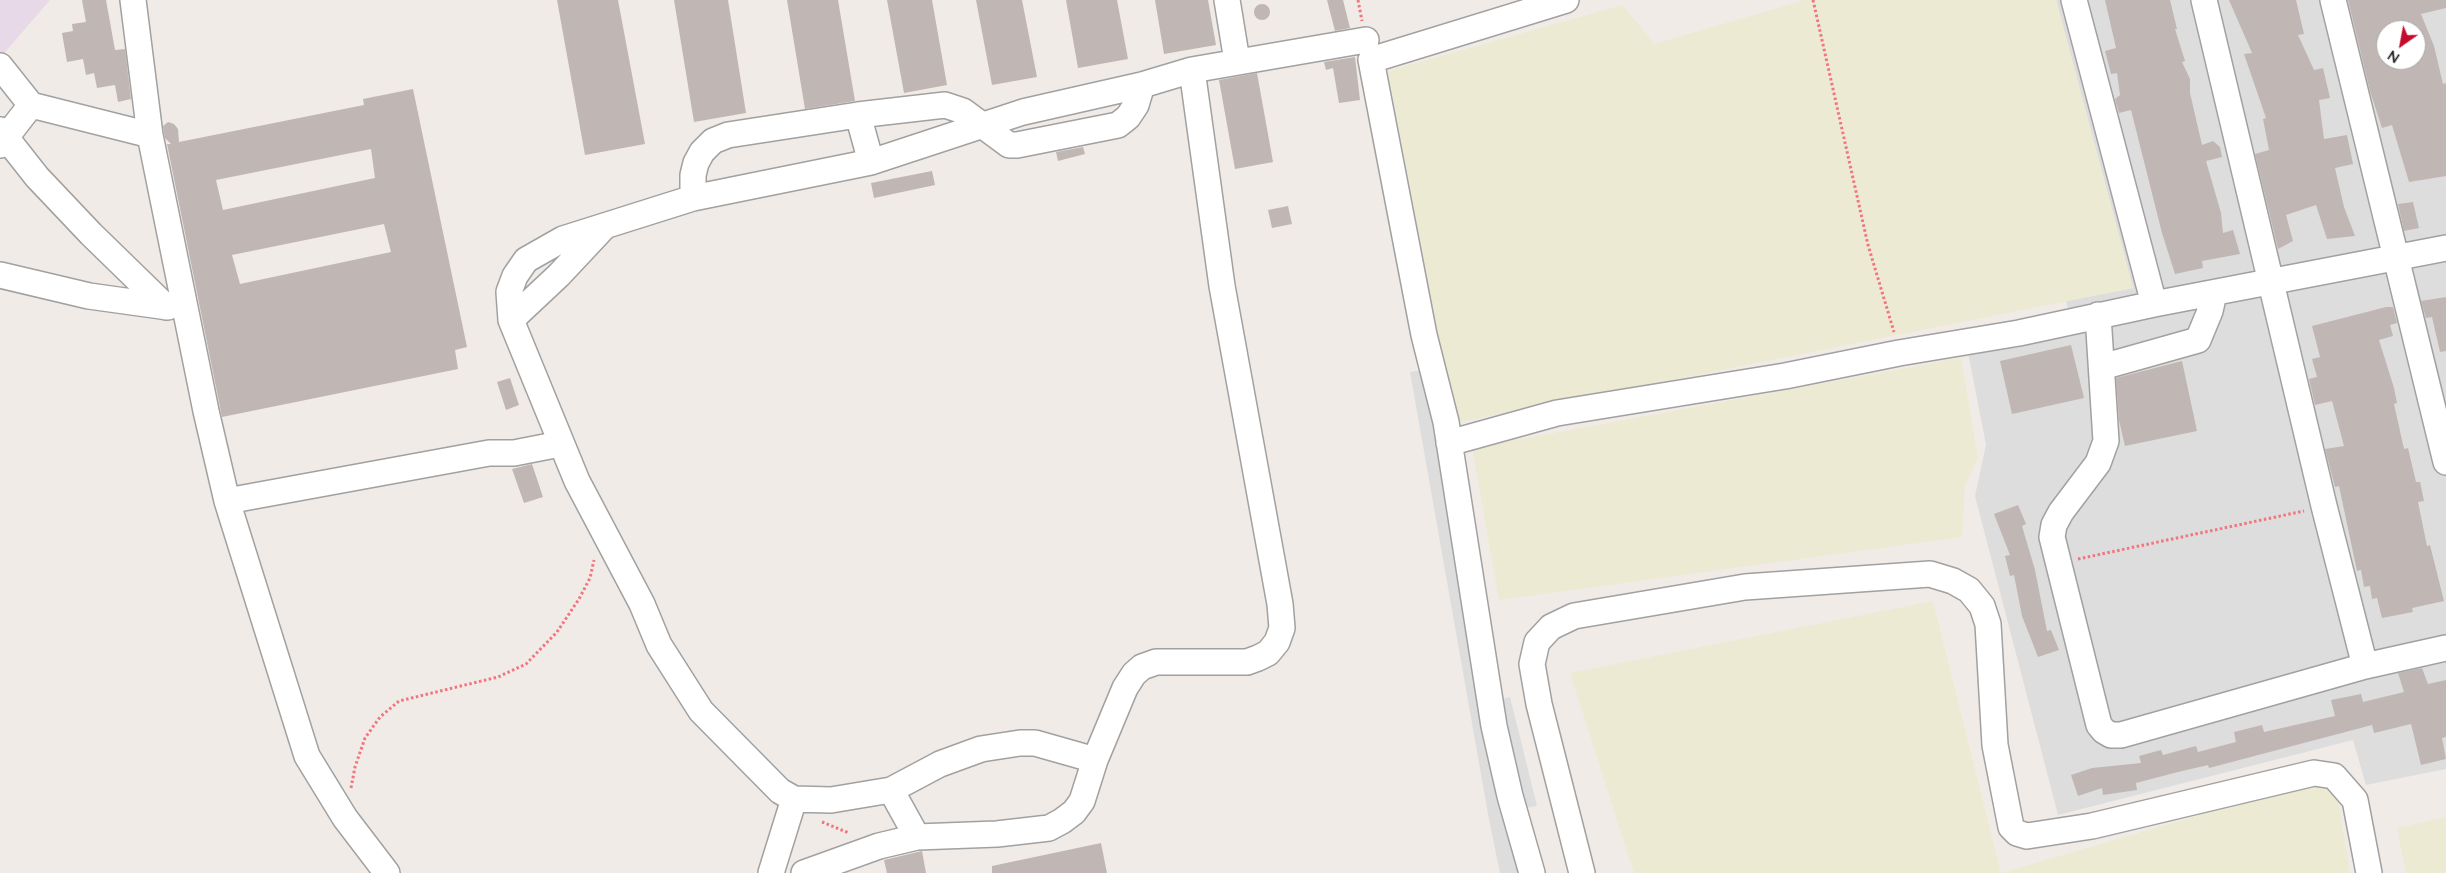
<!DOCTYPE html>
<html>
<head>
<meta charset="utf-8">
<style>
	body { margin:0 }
	#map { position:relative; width:2446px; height:873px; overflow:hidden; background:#f0ebe6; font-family:Lato,sans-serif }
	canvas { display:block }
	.north { position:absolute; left:2376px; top:20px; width:50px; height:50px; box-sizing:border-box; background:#fff; border:1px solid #a6a6a6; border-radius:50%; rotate:213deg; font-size:14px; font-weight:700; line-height:20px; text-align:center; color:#202020 }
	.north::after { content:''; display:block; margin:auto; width:18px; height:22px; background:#c40b2b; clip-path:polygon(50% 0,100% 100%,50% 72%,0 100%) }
</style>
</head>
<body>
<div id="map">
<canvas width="2446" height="873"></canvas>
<div class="north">N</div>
</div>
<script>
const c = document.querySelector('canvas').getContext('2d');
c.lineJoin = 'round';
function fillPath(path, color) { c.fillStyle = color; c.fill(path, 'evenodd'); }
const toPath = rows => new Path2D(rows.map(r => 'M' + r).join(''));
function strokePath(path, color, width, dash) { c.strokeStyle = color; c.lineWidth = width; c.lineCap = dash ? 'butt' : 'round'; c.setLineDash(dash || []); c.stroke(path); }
fillPath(toPath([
	[2056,0,2446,0,2446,769,2366,785,2353,740,2058,815,1975,496,1986,445,1967,347,2073,329,2066,301,2133,288],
	[2386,30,2416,30,2416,60,2386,60],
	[1428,369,1525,873,1500,873,1488,814,1410,372],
	[1510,697,1537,806,1519,809,1493,702]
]), '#dedddd');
fillPath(toPath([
	[0,0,50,0,0,58]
]), '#e8d9e8');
fillPath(toPath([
	[1805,0,2056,0,2133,288,1455,423,1388,71,1623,5,1654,44],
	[1961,358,1978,458,1965,485,1962,537,1499,600,1472,448],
	[1933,601,2001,873,2334,776,2350,873,1634,873,1570,673],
	[2446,817,2446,873,2406,873,2397,828]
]), '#edead3');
fillPath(toPath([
	[82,0,106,0,115,50,125,49,131,99,118,102,115,85,97,88,94,73,86,75,83,59,67,62,62,33,73,31,72,24,86,22],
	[557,0,618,0,645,144,585,155],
	[674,0,728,0,746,113,694,122],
	[787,0,838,0,855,101,805,109],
	[887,0,932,0,947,85,904,93],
	[976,0,1022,0,1037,77,992,85],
	[1066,0,1117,0,1128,59,1078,68],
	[1155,0,1208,0,1216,45,1164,54],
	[1327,0,1343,0,1350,28,1335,31],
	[2105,0,2170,0,2177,29,2175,29,2185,61,2182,62,2190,79,2190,93,2202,145,2213,141,2220,147,2222,157,2206,161,2221,213,2223,233,2233,230,2240,254,2202,261,2203,268,2175,274,2162,233,2131,110,2119,113,2115,99,2120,95,2117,73,2111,74,2105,51,2116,48],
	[2229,0,2296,0,2304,34,2298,35,2314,70,2323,68,2330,98,2319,100,2324,139,2347,135,2353,164,2335,168,2344,207,2355,236,2327,239,2316,205,2286,215,2293,241,2278,249,2255,154,2269,150,2263,119,2266,118,2244,54,2252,53],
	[2348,0,2446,0,2446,8,2421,14,2434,46,2443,84,2446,83,2446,176,2409,182,2392,125,2382,128,2370,91],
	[2386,30,2416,30,2416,60,2386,60],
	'1254 12a8 8 0 1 1 16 0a8 8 0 1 1-16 0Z',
	[1355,57,1360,100,1339,103,1333,68,1326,70,1324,62],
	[1257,73,1273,162,1235,169,1219,80],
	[413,89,467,347,455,350,458,369,222,417,167,144,171,144,165,138,163,126,168,122,174,124,178,129,179,142,364,105,363,99],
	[371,149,375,178,223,210,216,180],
	[384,224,391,252,240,284,232,255],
	[1083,147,1085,154,1058,161,1056,152],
	[932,171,935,185,874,198,871,183],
	[2413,202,2419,228,2404,231,2398,204],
	[1288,206,1292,224,1272,228,1268,210],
	[2446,297,2446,351,2440,352,2432,317,2426,318,2421,301],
	[2386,307,2393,307,2397,323,2390,325,2393,336,2379,340,2394,388,2397,403,2394,404,2404,449,2408,448,2416,482,2420,482,2424,501,2418,502,2427,546,2430,545,2444,601,2412,608,2413,612,2382,618,2377,598,2372,599,2370,586,2364,587,2361,570,2357,571,2339,486,2335,487,2325,449,2344,446,2332,401,2315,405,2309,379,2317,377,2312,359,2320,357,2312,326],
	[2071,345,2084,398,2012,414,2000,361],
	[2182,361,2197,431,2125,446,2119,420,2116,378],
	[510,378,519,405,506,410,497,382],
	[532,464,543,497,524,503,512,469],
	[2018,505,2026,524,2022,526,2035,570,2047,631,2051,630,2059,650,2038,657,2022,616,2014,575,2010,576,2005,556,2010,555,1994,514],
	[2422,668,2428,684,2446,680,2446,737,2442,738,2446,759,2421,765,2411,724,2374,733,2372,725,2209,768,2208,765,2178,772,2136,783,2137,790,2103,795,2102,788,2078,796,2071,775,2092,768,2141,763,2139,756,2161,750,2163,755,2196,746,2198,752,2236,742,2234,732,2262,725,2264,732,2335,716,2331,700,2361,694,2363,702,2404,692,2398,673],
	[1101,843,1107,873,992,873,992,866],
	[922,851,926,873,887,873,884,860]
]), '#c0b6b3');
const minor = toPath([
	[133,0,150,135,206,411,227,501,307,756,345,818,387,873],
	[1227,0,1237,61],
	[2074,0,2154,304],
	[2204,0,2324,506,2365,666],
	[2333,0,2446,462],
	[0,66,31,105],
	[858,115,871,162],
	[0,130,37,177,91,234,166,307],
	[0,145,31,105,150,135],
	[693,198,693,175,696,163,702,152,713,141,728,135,858,115,945,105,963,111,1009,145,1017,145,1118,125,1128,117,1136,105,1142,85],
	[0,275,89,296,168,307],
	[2098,315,2106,441,2098,463,2061,512,2054,525,2052,537,2099,725,2104,731,2111,735,2121,735,2365,666,2446,648],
	[511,320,559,275,603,228],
	[2102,367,2198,340,2210,311,2214,293],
	[1449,443,1557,413,1785,376,1899,353,2019,333,2154,304,2446,248],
	[227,501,489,453,514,453,560,444],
	[1095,760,1125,688,1134,674,1142,667,1156,662,1247,662,1258,658,1268,653,1277,642,1282,628,1280,604,1222,286,1192,70,1366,40],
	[891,790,917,837],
	[771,873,794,799],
	[804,873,879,846,917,837,997,834,1049,828,1062,821,1074,812,1082,801,1095,760,1035,743,1020,743,981,749,940,764,891,790,831,800,794,799,780,791,701,711,659,645,642,604,577,481,511,320,509,292,515,276,526,260,563,239,693,198,871,162,1023,112,1142,85,1192,70],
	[1532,873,1510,796,1494,726,1446,422,1424,335,1371,60,1566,0],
	[1582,873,1539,704,1532,664,1537,642,1551,627,1574,616,1745,587,1930,574,1953,581,1969,590,1982,606,1988,624,1995,745,2011,827,2017,833,2027,836,2092,826,2314,773,2334,776,2355,800,2369,873]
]);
strokePath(minor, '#a1a1a1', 28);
strokePath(toPath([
	[1358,0,1362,21],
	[1813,0,1868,245,1894,332],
	[2078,559,2304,511],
	[351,788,355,767,365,738,380,717,399,701,498,677,526,664,557,632,579,599,590,578,594,560],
	[822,822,849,833]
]), '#f2757e', 3, [2.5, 2.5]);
strokePath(minor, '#fff', 25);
</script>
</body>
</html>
